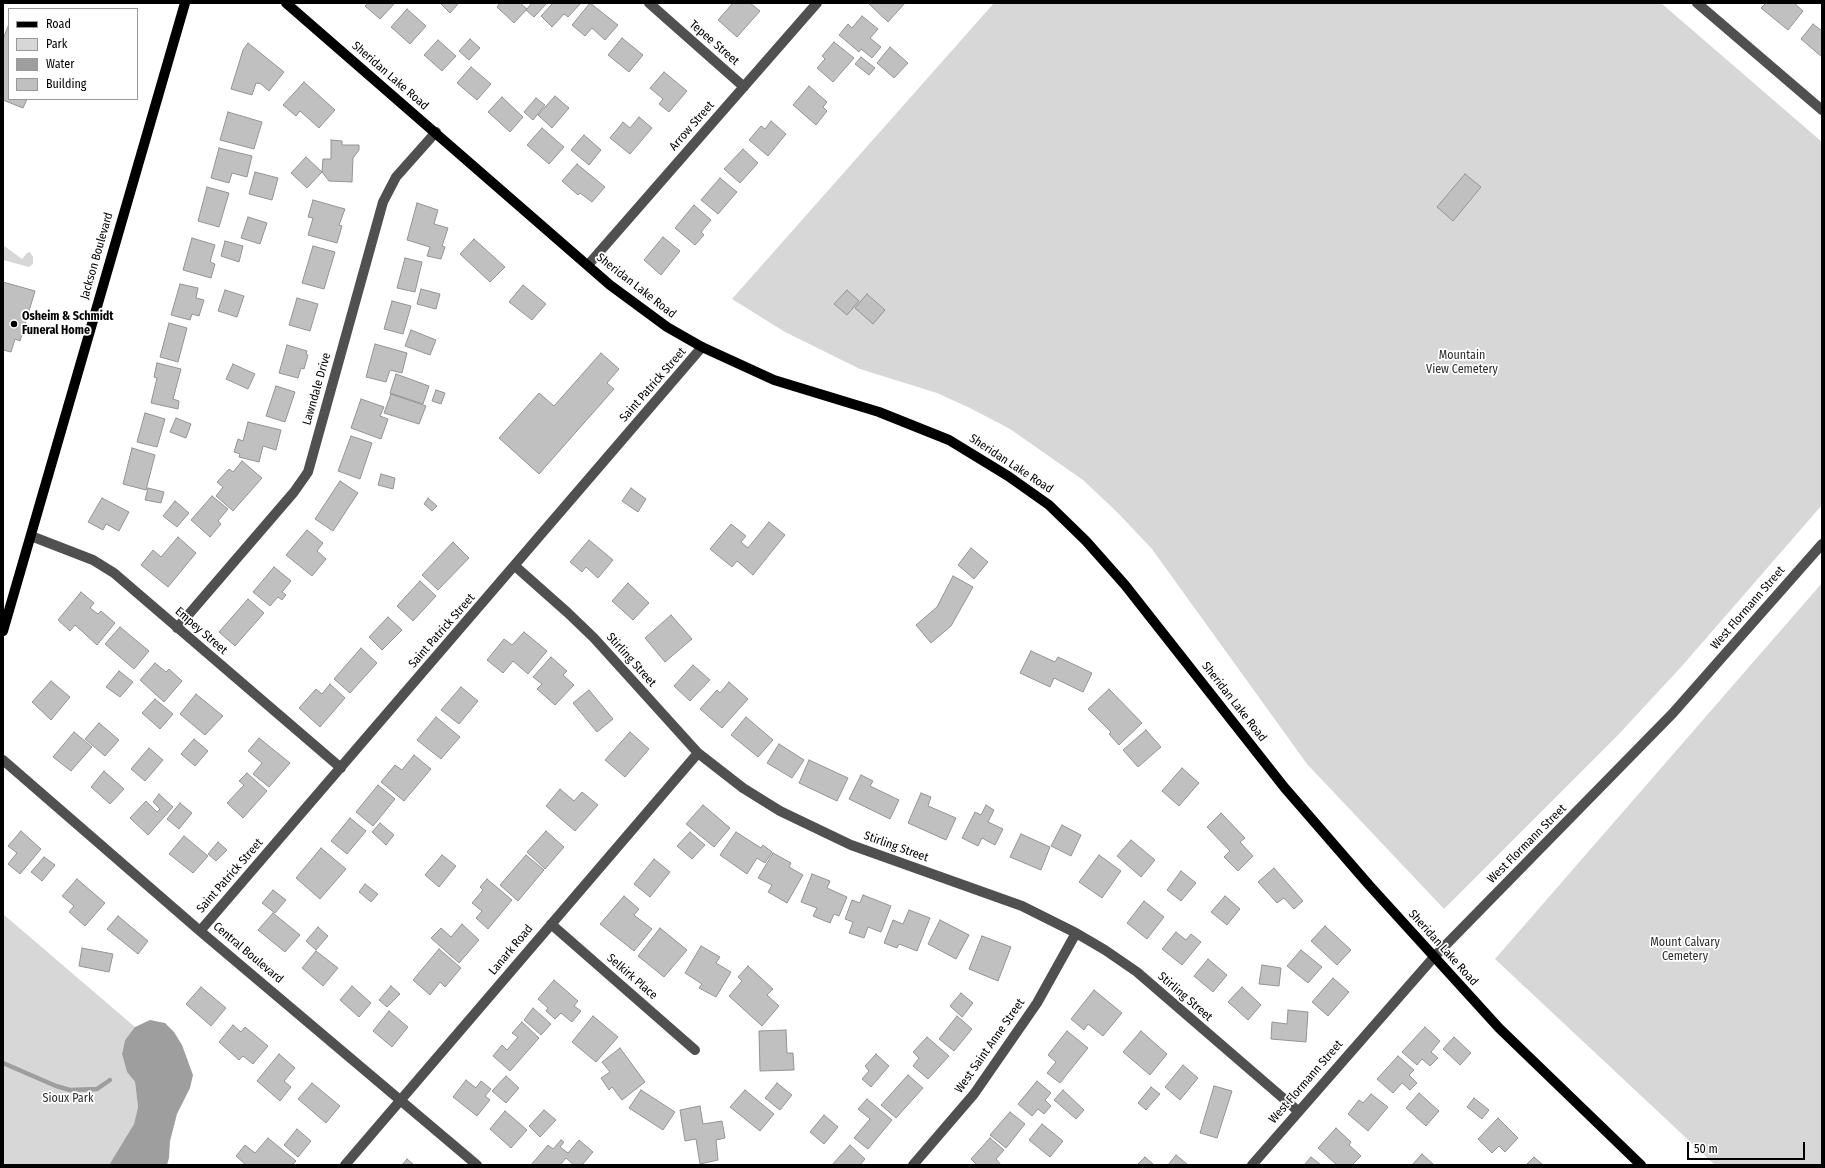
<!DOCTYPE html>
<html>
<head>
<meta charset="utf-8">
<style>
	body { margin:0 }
	#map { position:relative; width:1825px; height:1168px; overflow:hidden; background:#fff; font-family:"Fira Sans Condensed",sans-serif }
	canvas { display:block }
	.frame { position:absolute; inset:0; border:4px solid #000; pointer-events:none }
	.legend { position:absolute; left:8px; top:8px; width:130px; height:92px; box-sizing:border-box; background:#fff; border:1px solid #999; margin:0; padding:5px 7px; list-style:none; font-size:12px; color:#000 }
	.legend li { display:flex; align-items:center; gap:8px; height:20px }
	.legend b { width:20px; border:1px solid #999 }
	.scale { position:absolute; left:1687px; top:1142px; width:118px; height:18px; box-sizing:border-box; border:2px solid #000; border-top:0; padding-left:5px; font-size:12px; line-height:14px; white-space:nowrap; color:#000; -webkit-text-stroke:3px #fff; paint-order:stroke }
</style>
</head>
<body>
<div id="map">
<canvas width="1825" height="1168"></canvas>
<div class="frame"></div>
<ul class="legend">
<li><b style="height:5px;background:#000"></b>Road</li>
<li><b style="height:11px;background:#d7d7d7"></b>Park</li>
<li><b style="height:11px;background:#9e9e9e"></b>Water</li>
<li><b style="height:11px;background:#c0c0c0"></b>Building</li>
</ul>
<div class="scale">50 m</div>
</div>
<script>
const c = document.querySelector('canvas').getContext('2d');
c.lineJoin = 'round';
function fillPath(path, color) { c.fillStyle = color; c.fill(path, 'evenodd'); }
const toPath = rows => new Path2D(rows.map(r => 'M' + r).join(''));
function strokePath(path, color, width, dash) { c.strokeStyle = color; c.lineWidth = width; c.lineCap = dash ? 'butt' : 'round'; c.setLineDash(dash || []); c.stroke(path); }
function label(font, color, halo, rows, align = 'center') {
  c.font = font + ' "Fira Sans Condensed",sans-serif'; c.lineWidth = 3.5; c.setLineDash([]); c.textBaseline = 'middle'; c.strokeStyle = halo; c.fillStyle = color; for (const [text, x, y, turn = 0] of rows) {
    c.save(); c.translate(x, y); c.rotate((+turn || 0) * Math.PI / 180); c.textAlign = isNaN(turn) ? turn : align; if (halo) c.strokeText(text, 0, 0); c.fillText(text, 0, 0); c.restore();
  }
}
fillPath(toPath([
	[994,3,1661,3,1822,142,1822,505,1682,666,1618,735,1444,909,1307,764,1152,549,1117,512,1083,480,1010,429,970,408,937,393,860,369,785,332,732,299],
	[3,245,22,259,27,253,30,252,33,257,33,264,29,267,3,260],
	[1822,583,1822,1165,1715,1165,1495,959],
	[3,914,135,1027,125,1040,122,1054,127,1072,135,1082,138,1107,134,1124,109,1165,3,1165]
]), '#d7d7d7');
fillPath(toPath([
	[150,1020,165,1023,174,1032,182,1045,193,1075,190,1088,177,1114,170,1141,169,1158,167,1165,109,1165,134,1124,138,1107,135,1082,127,1072,122,1054,125,1040,135,1027]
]), '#9e9e9e');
strokePath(toPath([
	[3,1063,56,1086,70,1090,97,1089,110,1080]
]), '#9e9e9e', 4.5);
const building = toPath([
	[368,3,395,3,380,19,365,6,368,3],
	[440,3,459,3,450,13,440,3],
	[500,3,520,3,527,9,514,23,497,7,500,3],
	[532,3,547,3,534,17,526,10,532,3],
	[551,3,581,3,568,17,564,14,552,27,541,16,552,4,551,3],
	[590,3,618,25,605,40,592,28,585,36,572,25,590,3],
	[733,3,750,3,760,11,737,37,718,20,733,3],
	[868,3,905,3,888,22,868,3],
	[1766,3,1794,3,1803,11,1788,30,1761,8,1766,3],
	[407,9,426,26,410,44,391,27,407,9],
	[862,16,878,29,870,38,881,47,872,58,861,49,859,52,839,35,848,24,852,28,862,16],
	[9,24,9,99,27,99,23,108,3,100,3,39,9,24],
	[1813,24,1822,31,1822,57,1801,39,1813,24],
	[622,38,643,55,629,72,608,55,622,38],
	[470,39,480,48,469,60,459,51,470,39],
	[438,40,456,56,442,71,424,55,438,40],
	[834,42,854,58,833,82,817,68,825,59,822,56,834,42],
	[248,43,284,72,269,91,261,84,256,83,252,95,231,89,243,50,248,43],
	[890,47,908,63,894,78,877,63,890,47],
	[861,57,875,68,869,75,855,64,861,57],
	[471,67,491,84,477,100,457,83,471,67],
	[664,72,687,91,669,112,659,104,663,99,650,88,664,72],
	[304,82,335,110,319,128,300,111,296,116,283,105,304,82],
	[809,86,827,102,823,107,827,111,816,125,793,105,809,86],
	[555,96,569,108,552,128,538,115,555,96],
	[502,97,523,117,510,132,488,112,502,97],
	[536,98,545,105,533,120,524,112,536,98],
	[228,112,262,122,254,149,220,140,228,112],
	[639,117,652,128,630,154,610,138,623,122,630,128,639,117],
	[771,121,786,134,768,156,749,140,761,126,765,129,771,121],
	[542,128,564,147,549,164,527,145,542,128],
	[584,135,601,150,589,165,571,150,584,135],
	[331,140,342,141,342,145,359,145,359,150,353,158,352,182,329,181,322,172,323,159,331,159,331,140],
	[219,148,252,156,247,177,232,173,229,183,211,178,219,148],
	[743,149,758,163,740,183,724,169,743,149],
	[306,157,322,172,307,188,291,173,306,157],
	[577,164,605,187,592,202,580,193,578,195,562,181,577,164],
	[255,172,278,178,272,200,249,194,255,172],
	[1465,174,1481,187,1453,221,1437,207,1465,174],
	[720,178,737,192,718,214,701,200,720,178],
	[207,187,229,193,219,227,198,221,207,187],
	[313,200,345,209,339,225,342,226,337,243,308,235,313,218,308,217,313,200],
	[417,203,438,210,434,224,448,228,442,246,445,247,441,259,427,256,430,247,407,240,417,203],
	[694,205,711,220,701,232,704,235,695,245,675,228,694,205],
	[248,217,267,223,260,244,241,238,248,217],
	[663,237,680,251,661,275,644,260,663,237],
	[192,238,215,245,210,262,215,264,211,278,183,270,192,238],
	[474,239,505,267,490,282,460,254,474,239],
	[225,241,243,246,239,262,221,256,225,241],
	[313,246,335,252,324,289,302,283,313,246],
	[405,258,422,262,415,292,397,288,405,258],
	[3,282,35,291,20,341,15,339,11,352,3,350,3,282],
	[180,284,198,288,196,298,204,300,199,316,192,314,190,320,171,315,180,284],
	[523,285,546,304,532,320,509,302,523,285],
	[421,289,440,294,436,309,417,304,421,289],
	[225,290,244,296,237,317,218,311,225,290],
	[847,290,859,301,847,315,834,304,847,290],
	[867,294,885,310,873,324,855,308,867,294],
	[297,298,318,304,310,331,289,325,297,298],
	[392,301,411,306,403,334,384,329,392,301],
	[169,323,187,328,178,362,160,357,169,323],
	[411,330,436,340,430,355,405,346,411,330],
	[375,344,407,353,402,373,390,370,386,382,366,377,375,344],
	[287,345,307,351,306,354,308,355,304,369,301,368,298,378,279,373,287,345],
	[601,353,619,369,607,383,614,389,539,474,499,438,539,393,554,406,601,353],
	[157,363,181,369,173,399,179,401,178,409,151,403,157,378,154,377,157,363],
	[233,364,255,374,248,389,226,379,233,364],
	[396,374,429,386,423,404,390,393,396,374],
	[276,386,295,392,285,422,266,416,276,386],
	[436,390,445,393,441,404,432,401,436,390],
	[391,394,426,406,419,424,384,413,391,394],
	[361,399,384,407,380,416,388,419,381,439,351,428,361,399],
	[145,413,165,419,157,447,137,442,145,413],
	[176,418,191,424,186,438,170,432,176,418],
	[248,422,281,430,276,450,263,446,259,462,239,457,240,454,234,452,238,439,243,441,248,422],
	[351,436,372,443,360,479,338,471,351,436],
	[132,448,155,455,146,490,123,484,132,448],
	[242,461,262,478,233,511,216,496,223,487,217,482,229,469,233,472,242,461],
	[381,474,395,478,393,489,378,485,381,474],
	[340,481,358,493,333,531,315,519,340,481],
	[148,488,164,492,161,503,145,500,148,488],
	[631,488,646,499,638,512,622,501,631,488],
	[212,496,228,509,218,521,221,524,210,537,191,520,212,496],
	[102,498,129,512,119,531,106,524,103,530,88,522,102,498],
	[428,498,437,506,432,511,424,504,428,498],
	[175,501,189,513,177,527,163,516,175,501],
	[769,522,785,535,753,575,737,561,732,567,710,549,731,524,746,536,741,542,748,548,769,522],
	[307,530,323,543,317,551,326,559,312,576,286,555,307,530],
	[178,537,196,553,168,587,141,565,153,550,161,557,178,537],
	[589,540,613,560,598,578,586,567,582,572,570,562,589,540],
	[453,542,469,558,438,590,422,575,453,542],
	[971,548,988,562,974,579,958,565,971,548],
	[274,567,291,581,282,592,286,595,282,600,278,597,270,606,253,592,274,567],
	[953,576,973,587,951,626,931,643,916,625,937,607,953,576],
	[420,581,436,596,413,621,397,606,420,581],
	[628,583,649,603,633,620,612,601,628,583],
	[81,592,94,603,90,608,98,614,101,611,115,623,97,645,75,625,70,631,58,620,81,592],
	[248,599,264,613,235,646,219,632,248,599],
	[671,615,692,639,665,662,645,638,671,615],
	[388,617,402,630,382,650,369,637,388,617],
	[120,627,149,651,134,669,105,644,120,627],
	[524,632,547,651,528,674,513,661,503,673,487,660,504,639,512,645,524,632],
	[361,648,377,663,350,693,334,679,361,648],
	[1031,651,1055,662,1058,657,1092,673,1083,692,1054,678,1050,687,1020,673,1031,651],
	[551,657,567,671,563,675,574,685,555,705,537,689,542,684,533,677,551,657],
	[155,663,166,672,169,669,182,681,164,702,140,680,155,663],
	[693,665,710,680,690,701,674,686,693,665],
	[119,671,133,682,120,697,106,687,119,671],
	[51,681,70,697,51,720,32,702,51,681],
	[729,682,748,699,722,728,700,709,717,690,720,693,729,682],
	[330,684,345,698,320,727,299,708,316,689,322,694,330,684],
	[461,687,478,701,459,724,441,710,461,687],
	[1109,689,1142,723,1119,745,1109,734,1111,732,1088,709,1109,689],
	[589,690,613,719,597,732,573,703,589,690],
	[196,694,223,716,205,735,180,714,196,694],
	[155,699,173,714,160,729,142,713,155,699],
	[436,717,460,737,441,759,417,740,436,717],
	[746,717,773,740,758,757,731,735,746,717],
	[99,723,119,740,105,756,85,739,99,723],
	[1146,730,1161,747,1138,767,1123,750,1146,730],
	[74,732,92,747,71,771,53,757,74,732],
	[630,732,649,749,625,777,605,760,630,732],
	[259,738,290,763,269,787,253,774,262,763,248,751,259,738],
	[194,739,208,751,195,766,181,754,194,739],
	[779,744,804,760,792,778,767,763,779,744],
	[149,748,163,760,145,781,131,769,149,748],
	[414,755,431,769,404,801,381,782,395,765,402,770,414,755],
	[809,760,848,778,837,801,799,783,809,760],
	[1182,768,1199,783,1179,806,1162,791,1182,768],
	[104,771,124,789,110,804,91,787,104,771],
	[247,773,267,791,243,818,227,803,244,785,239,781,247,773],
	[861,775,873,781,870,786,899,800,890,819,849,799,861,775],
	[378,785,395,799,373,826,356,812,378,785],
	[560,789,574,801,582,792,598,805,575,831,546,806,560,789],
	[921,793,931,797,928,806,956,818,946,840,908,823,921,793],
	[159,794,173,807,148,835,130,818,146,801,157,812,160,809,153,802,159,794],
	[180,803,192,813,179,829,167,819,180,803],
	[703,805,730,828,714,847,686,824,703,805],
	[986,805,994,810,988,822,1003,829,995,845,982,838,978,846,962,838,975,812,981,815,986,805],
	[1221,813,1245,838,1240,842,1253,856,1238,871,1224,857,1230,851,1207,827,1221,813],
	[350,818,366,831,347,854,331,841,350,818],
	[380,823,394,835,386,845,372,832,380,823],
	[1062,825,1081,835,1071,856,1051,846,1062,825],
	[21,831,41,849,20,874,8,864,17,853,8,846,21,831],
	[546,831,564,847,545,869,527,852,546,831],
	[690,832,705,845,692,859,677,846,690,832],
	[736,832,761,848,763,845,772,852,765,863,757,858,747,874,720,855,736,832],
	[1021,834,1050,847,1041,870,1010,857,1021,834],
	[184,836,208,856,193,873,169,854,184,836],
	[1131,840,1155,860,1141,877,1117,856,1131,840],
	[218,842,227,850,216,861,208,854,218,842],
	[321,848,346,869,320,899,296,878,321,848],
	[773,853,791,863,789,867,803,875,787,903,768,892,772,885,758,878,773,853],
	[442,855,456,866,439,887,425,875,442,855],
	[526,855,544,870,518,901,500,885,526,855],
	[1099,855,1121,871,1102,898,1079,882,1099,855],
	[44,857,55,865,42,881,31,872,44,857],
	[654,859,670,872,650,897,634,884,654,859],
	[1274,868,1303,901,1294,909,1284,898,1277,903,1258,882,1274,868],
	[1181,871,1196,883,1181,901,1167,890,1181,871],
	[812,874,830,881,827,888,847,897,839,916,834,914,830,923,813,916,817,908,801,902,812,874],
	[77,879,105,903,85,926,69,912,74,906,62,896,77,879],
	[487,879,512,900,488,929,476,918,482,911,472,903,483,890,480,887,487,879],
	[365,884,378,894,371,902,359,892,365,884],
	[273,890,286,900,275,913,262,903,273,890],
	[863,895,891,906,881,932,868,927,864,938,849,933,853,922,845,919,852,900,860,903,863,895],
	[624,896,639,909,634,915,652,929,634,951,600,924,624,896],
	[1225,896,1240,909,1227,925,1211,912,1225,896],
	[1144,901,1164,917,1147,939,1127,923,1144,901],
	[909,910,930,918,917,951,899,944,897,948,884,943,893,920,903,924,909,910],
	[273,913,300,935,285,952,258,930,273,913],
	[118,916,148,941,138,954,107,929,118,916],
	[940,920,969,935,956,959,928,944,940,920],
	[462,924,479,940,459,963,431,938,441,928,451,937,462,924],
	[1325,926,1351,950,1337,965,1311,941,1325,926],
	[318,927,328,936,316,950,306,941,318,927],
	[660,928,687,950,664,977,638,956,660,928],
	[1176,932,1186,940,1191,934,1201,942,1182,965,1162,949,1176,932],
	[982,936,1011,947,998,981,969,969,982,936],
	[701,946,720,957,716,963,731,972,716,997,699,988,702,984,685,973,701,946],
	[82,948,113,954,109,972,79,966,82,948],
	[439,949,461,968,445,987,440,982,430,995,413,980,439,949],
	[1301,950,1322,967,1308,983,1287,966,1301,950],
	[316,951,338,968,323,986,302,968,316,951],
	[1208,959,1227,975,1213,992,1194,976,1208,959],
	[1262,965,1281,968,1279,986,1259,984,1262,965],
	[748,966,773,989,767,995,779,1006,762,1026,729,996,742,981,738,977,748,966],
	[1333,978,1349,992,1328,1016,1312,1002,1333,978],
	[554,980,578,1001,574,1006,581,1011,572,1022,561,1013,555,1019,546,1011,548,1008,538,999,554,980],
	[352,986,371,1003,359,1017,340,1000,352,986],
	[391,986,400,994,387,1007,379,1000,391,986],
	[201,987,226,1008,211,1026,186,1004,201,987],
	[1242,987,1261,1005,1248,1020,1228,1002,1242,987],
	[1094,990,1122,1013,1103,1036,1088,1024,1084,1030,1071,1019,1094,990],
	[961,993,973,1003,962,1017,950,1006,961,993],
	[533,1008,551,1024,541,1035,524,1020,533,1008],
	[1288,1010,1308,1012,1306,1042,1271,1039,1272,1022,1287,1024,1288,1010],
	[389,1011,408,1027,392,1047,373,1031,389,1011],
	[593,1016,618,1037,596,1062,572,1042,593,1016],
	[957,1016,972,1029,954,1051,939,1039,957,1016],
	[522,1022,539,1038,510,1071,493,1056,502,1045,507,1050,518,1037,512,1033,522,1022],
	[233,1025,241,1032,245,1027,268,1046,253,1064,243,1056,239,1060,219,1042,233,1025],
	[1425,1027,1440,1041,1431,1052,1438,1058,1430,1066,1422,1059,1417,1065,1402,1052,1425,1027],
	[786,1030,787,1053,793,1053,794,1070,760,1071,759,1031,786,1030],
	[1067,1031,1088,1048,1060,1083,1047,1073,1056,1062,1048,1055,1067,1031],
	[1141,1031,1167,1054,1150,1075,1123,1052,1141,1031],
	[927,1037,949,1056,928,1079,913,1066,919,1058,913,1052,927,1037],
	[1454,1037,1471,1053,1460,1065,1443,1049,1454,1037],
	[620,1048,645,1082,622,1100,612,1087,609,1090,601,1078,610,1072,602,1062,620,1048],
	[279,1054,295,1068,284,1081,291,1087,280,1101,257,1081,279,1054],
	[876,1054,889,1066,871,1087,862,1079,869,1071,865,1066,876,1054],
	[1398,1056,1414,1070,1409,1075,1417,1083,1410,1090,1402,1083,1393,1093,1377,1079,1398,1056],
	[1183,1065,1198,1078,1180,1100,1165,1087,1183,1065],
	[908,1075,923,1088,896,1118,881,1105,908,1075],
	[506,1076,519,1088,506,1103,492,1091,506,1076],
	[466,1080,476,1088,481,1081,491,1089,485,1096,490,1100,477,1116,453,1097,466,1080],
	[1037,1081,1051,1093,1045,1100,1051,1106,1044,1114,1038,1109,1032,1116,1018,1104,1037,1081],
	[312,1083,340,1106,326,1123,298,1099,312,1083],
	[777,1083,792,1095,780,1110,765,1098,777,1083],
	[1214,1086,1232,1091,1217,1138,1200,1133,1214,1086],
	[1151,1087,1160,1094,1146,1110,1138,1103,1151,1087],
	[641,1090,675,1112,663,1130,629,1108,641,1090],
	[745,1090,774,1114,760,1131,730,1107,745,1090],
	[1063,1090,1084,1110,1076,1119,1054,1100,1063,1090],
	[1419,1093,1439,1111,1426,1126,1406,1108,1419,1093],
	[1371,1094,1388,1107,1368,1131,1348,1114,1359,1100,1363,1103,1371,1094],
	[1474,1098,1489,1110,1482,1119,1467,1107,1474,1098],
	[867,1099,892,1120,868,1149,854,1138,870,1119,858,1109,867,1099],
	[700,1106,703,1124,722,1121,725,1138,716,1140,718,1160,700,1164,696,1139,685,1141,680,1110,700,1106],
	[544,1110,556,1120,540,1137,529,1126,544,1110],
	[505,1111,527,1130,511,1148,490,1129,505,1111],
	[1010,1112,1025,1124,1006,1148,990,1135,1010,1112],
	[824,1115,838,1127,824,1144,810,1132,824,1115],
	[1498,1118,1518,1138,1505,1152,1499,1146,1492,1153,1478,1139,1498,1118],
	[1042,1124,1063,1141,1050,1157,1029,1140,1042,1124],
	[1336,1128,1351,1142,1349,1145,1361,1156,1352,1165,1337,1165,1318,1148,1336,1128],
	[297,1129,311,1141,298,1157,284,1145,297,1129],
	[268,1138,296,1161,292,1165,246,1165,236,1156,245,1145,255,1153,268,1138],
	[990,1138,1004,1150,996,1159,1001,1165,977,1165,971,1159,990,1138],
	[561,1140,564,1142,560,1147,568,1153,579,1140,593,1152,582,1165,574,1165,566,1158,560,1165,531,1165,548,1145,553,1149,561,1140],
	[850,1145,865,1159,860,1165,832,1165,850,1145],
	[1422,1154,1434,1165,1412,1165,1422,1154],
	[1176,1155,1188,1165,1168,1165,1176,1155],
	[1145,1157,1154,1165,1137,1165,1145,1157],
	[1311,1157,1321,1165,1304,1165,1311,1157],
	[1534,1157,1543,1165,1526,1165,1534,1157],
	[407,1159,414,1165,402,1165,407,1159]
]);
fillPath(building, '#c0c0c0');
strokePath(building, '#949494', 1);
strokePath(toPath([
	[649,3,744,87],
	[1697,3,1822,110],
	[588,265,817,3],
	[31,536,93,560,114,573,341,768],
	[515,566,568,613,594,638,698,753,743,788,780,811,851,845,1022,906,1076,933,1105,950,1137,972,1298,1111],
	[177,628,294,492,308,472,383,202,396,177,436,132],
	[3,760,200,931,477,1165],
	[551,924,695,1050],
	[200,931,702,347],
	[345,1165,698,753],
	[913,1165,974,1094,1037,1003,1076,933],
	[1252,1165,1434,957,1673,713,1822,544]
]), '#505050', 10);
strokePath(toPath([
	[286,3,610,285,667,327,702,347,774,380,879,412,949,440,1008,476,1049,505,1086,541,1125,585,1284,787,1369,885,1499,1028,1641,1165],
	[3,631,185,3]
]), '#000', 10);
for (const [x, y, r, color] of [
	[14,324,4,"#000"]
]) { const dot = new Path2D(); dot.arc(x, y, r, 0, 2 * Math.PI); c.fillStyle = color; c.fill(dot); strokePath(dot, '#fff', 1.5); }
label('12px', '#000', '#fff', [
	["Tepee Street",714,43,41],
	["Sheridan Lake Road",390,76,41],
	["Arrow Street",692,126,-49],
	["Jackson Boulevard",97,256,-74],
	["Sheridan Lake Road",636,286,38],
	["Saint Patrick Street",653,385,-49],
	["Lawndale Drive",317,389,-74],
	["Sheridan Lake Road",1011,464,33],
	["West Flormann Street",1748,608,-49],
	["Empey Street",201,631,41],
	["Saint Patrick Street",442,631,-49],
	["Stirling Street",631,660,48],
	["Sheridan Lake Road",1234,702,52],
	["West Flormann Street",1527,844,-45],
	["Stirling Street",896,847,20],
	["Saint Patrick Street",230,876,-49],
	["Sheridan Lake Road",1443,948,48],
	["Lanark Road",511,950,-50],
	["Central Boulevard",248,953,40],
	["Selkirk Place",632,977,41],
	["Stirling Street",1185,997,41],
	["West Saint Anne Street",990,1046,-55],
	["West Flormann Street",1306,1082,-49]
]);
label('bold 12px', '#000', '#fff', [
	["Osheim & Schmidt",22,317],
	["Funeral Home",22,331]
], 'left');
label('12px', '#2e2e2e', '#fff', [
	["Mountain",1462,356],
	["View Cemetery",1462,370],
	["Mount Calvary",1685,943],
	["Cemetery",1685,957],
	["Sioux Park",68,1099]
]);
</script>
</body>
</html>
